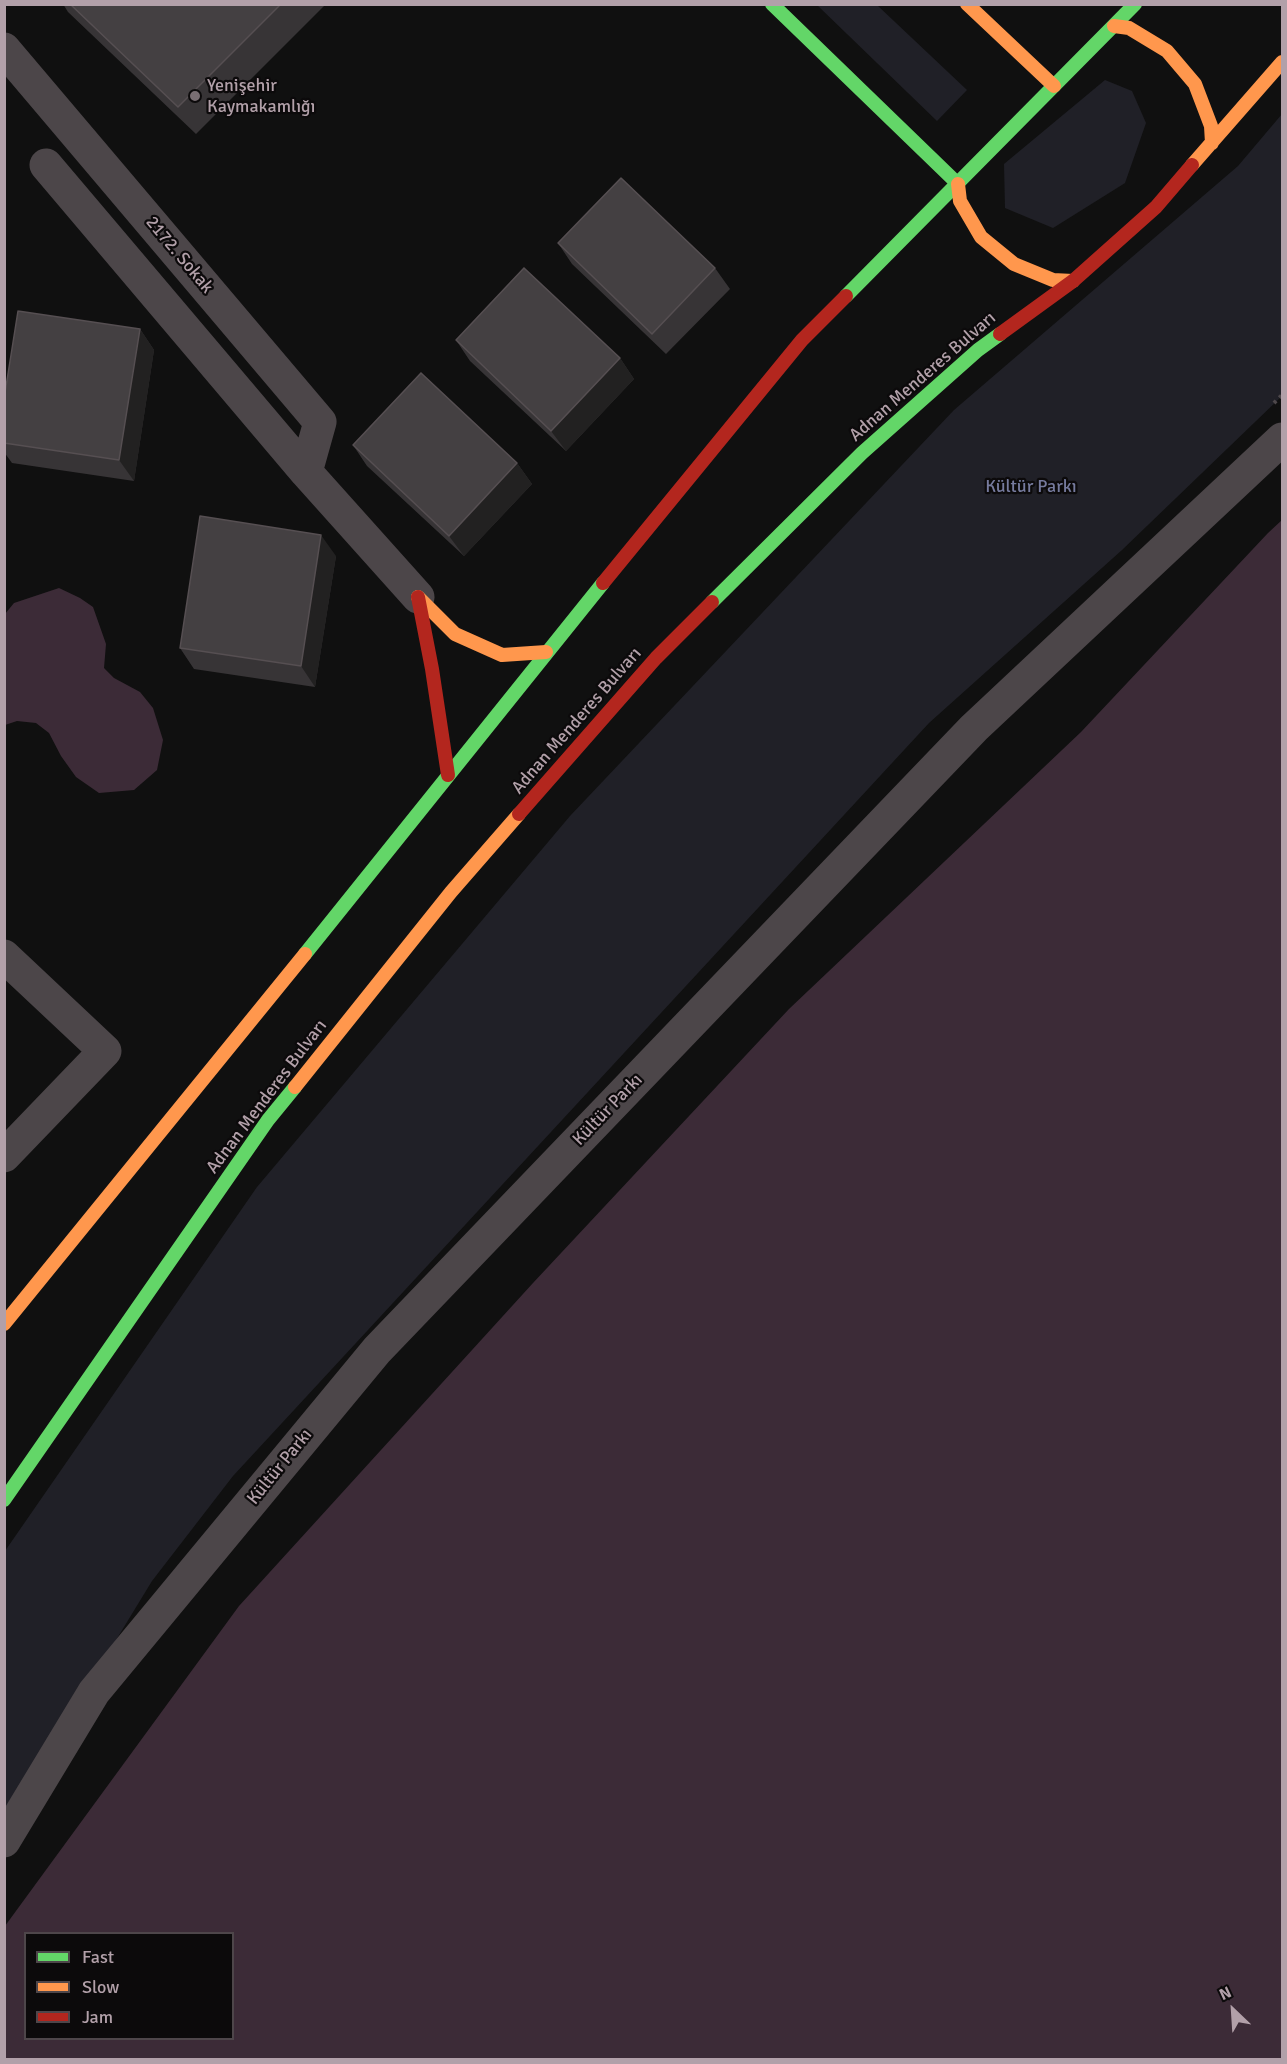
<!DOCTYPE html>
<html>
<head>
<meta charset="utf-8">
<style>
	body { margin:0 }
	#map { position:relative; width:1287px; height:2064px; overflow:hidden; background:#101010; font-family:Signika,sans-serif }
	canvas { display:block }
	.frame { position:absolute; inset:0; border:6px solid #b2a0a9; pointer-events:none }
	.legend { position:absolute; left:24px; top:1932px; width:210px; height:108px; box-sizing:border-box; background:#0c0a0b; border:2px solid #4e464a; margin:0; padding:8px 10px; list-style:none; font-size:18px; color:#b2a0a9 }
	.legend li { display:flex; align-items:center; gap:12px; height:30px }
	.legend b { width:30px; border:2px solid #4e464a }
	.north { position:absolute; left:1203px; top:1980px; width:60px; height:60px; -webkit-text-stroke:4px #0c0a0b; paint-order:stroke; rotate:335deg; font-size:16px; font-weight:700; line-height:24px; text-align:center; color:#b2a0a9 }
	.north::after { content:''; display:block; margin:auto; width:21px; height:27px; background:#b2a0a9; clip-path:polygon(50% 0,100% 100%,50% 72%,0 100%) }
</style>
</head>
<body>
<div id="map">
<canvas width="1287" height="2064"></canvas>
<div class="frame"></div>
<ul class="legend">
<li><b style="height:8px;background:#63d668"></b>Fast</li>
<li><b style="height:8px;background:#ff974d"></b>Slow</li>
<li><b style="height:8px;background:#b3261e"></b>Jam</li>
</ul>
<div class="north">N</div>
</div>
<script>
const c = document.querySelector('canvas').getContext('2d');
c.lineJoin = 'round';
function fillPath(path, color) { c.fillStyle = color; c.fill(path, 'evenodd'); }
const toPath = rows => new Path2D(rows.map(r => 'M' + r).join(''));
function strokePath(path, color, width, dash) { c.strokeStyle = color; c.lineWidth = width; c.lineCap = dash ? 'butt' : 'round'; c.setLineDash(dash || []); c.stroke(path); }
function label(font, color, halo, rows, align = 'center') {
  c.font = font + ' Signika,sans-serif'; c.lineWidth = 4.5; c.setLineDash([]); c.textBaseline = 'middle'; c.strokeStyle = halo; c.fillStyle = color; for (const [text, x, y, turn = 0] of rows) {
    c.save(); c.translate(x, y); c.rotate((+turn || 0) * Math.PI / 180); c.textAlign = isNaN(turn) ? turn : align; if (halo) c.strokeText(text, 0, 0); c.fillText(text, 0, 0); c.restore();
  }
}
fillPath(toPath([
	[817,5,877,5,967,90,937,121],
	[1105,80,1132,91,1146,123,1125,183,1053,228,1005,208,1004,164],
	[1282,114,1282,396,1122,550,929,723,233,1476,152,1581,5,1822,5,1551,257,1187,570,816,954,410,1238,166]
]), '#202027');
fillPath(toPath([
	[1282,520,1282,2059,5,2059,5,1926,239,1606,533,1283,789,1009,1081,732,1268,533],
	[26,1934,232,1934,232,2038,26,2038],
	[59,588,80,598,93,607,106,644,104,668,114,678,140,692,153,708,163,740,157,770,134,790,99,793,76,777,61,756,49,733,36,723,17,721,5,725,5,614,14,603]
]), '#3c2b37');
strokePath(toPath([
	[1274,403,1282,395]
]), '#4e484b', 4, [3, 4.5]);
strokePath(toPath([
	[4,49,320,422,306,472],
	[46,165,306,472,418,597],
	[4,956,105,1051,4,1156],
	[4,1841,94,1692,377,1350,974,728,1282,439]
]), '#4c4649', 33);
strokePath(toPath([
	[772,4,958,184],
	[846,296,1135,4],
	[712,602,862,453,978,350,1000,334],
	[305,954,603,583],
	[4,1500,268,1120,295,1087]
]), '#63d668', 14);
strokePath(toPath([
	[967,4,1054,86],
	[1114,26,1129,28,1167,51,1195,84,1211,126,1212,143],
	[1192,165,1282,62],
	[958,184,960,201,981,237,1014,264,1053,280,1073,281],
	[418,597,455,634,502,655,546,652],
	[295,1087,451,892,519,814],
	[4,1324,305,954]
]), '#ff974d', 14);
strokePath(toPath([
	[1000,334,1073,281,1156,207,1192,165],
	[603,583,802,340,846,296],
	[418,597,432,669,448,775],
	[519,814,656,658,712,602]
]), '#b3261e', 14);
fillPath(toPath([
	[63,4,326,4,196,134,68,12],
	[558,243,715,268,730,289,666,354,572,264],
	[140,329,154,350,134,481,12,463,4,452,4,399],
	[456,340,620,358,634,379,566,451,470,361],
	[353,445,517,463,532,484,464,556,367,466],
	[336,556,315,687,194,669,180,648]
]), '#373436');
fillPath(toPath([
	[140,329,154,350,134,481,119,460],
	[620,358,634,379,566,451,551,431],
	[517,463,532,484,464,556,449,536],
	[321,535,336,556,315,687,301,666]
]), '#222121');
const building = toPath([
	[70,4,281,4,178,107,70,4],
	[621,178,715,268,652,334,558,243,621,178],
	[524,268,620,358,551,431,456,340,524,268],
	[18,311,140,329,119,460,4,443,4,399,18,311],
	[421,373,517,463,449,536,353,445,421,373],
	[200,516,321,535,301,666,180,648,200,516]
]);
fillPath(building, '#444042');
strokePath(building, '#564f52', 1.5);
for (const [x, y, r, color] of [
	[195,96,6,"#796e73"]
]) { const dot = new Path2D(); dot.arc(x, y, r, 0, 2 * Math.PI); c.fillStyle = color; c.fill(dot); strokePath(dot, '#0c0a0b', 2); }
label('18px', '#b2a0a9', '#0c0a0b', [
	["Yenişehir",207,86],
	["Kaymakamlığı",207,107]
], 'left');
label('18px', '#b2a0a9', '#0c0a0b', [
	["2172. Sokak",179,255,50],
	["Adnan Menderes Bulvarı",923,377,-41],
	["Adnan Menderes Bulvarı",577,721,-49],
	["Adnan Menderes Bulvarı",267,1097,-53],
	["Kültür Parkı",608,1110,-46],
	["Kültür Parkı",280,1467,-51]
]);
label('18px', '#767b9e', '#0c0a0b', [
	["Kültür Parkı",1031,487]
]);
</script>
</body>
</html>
